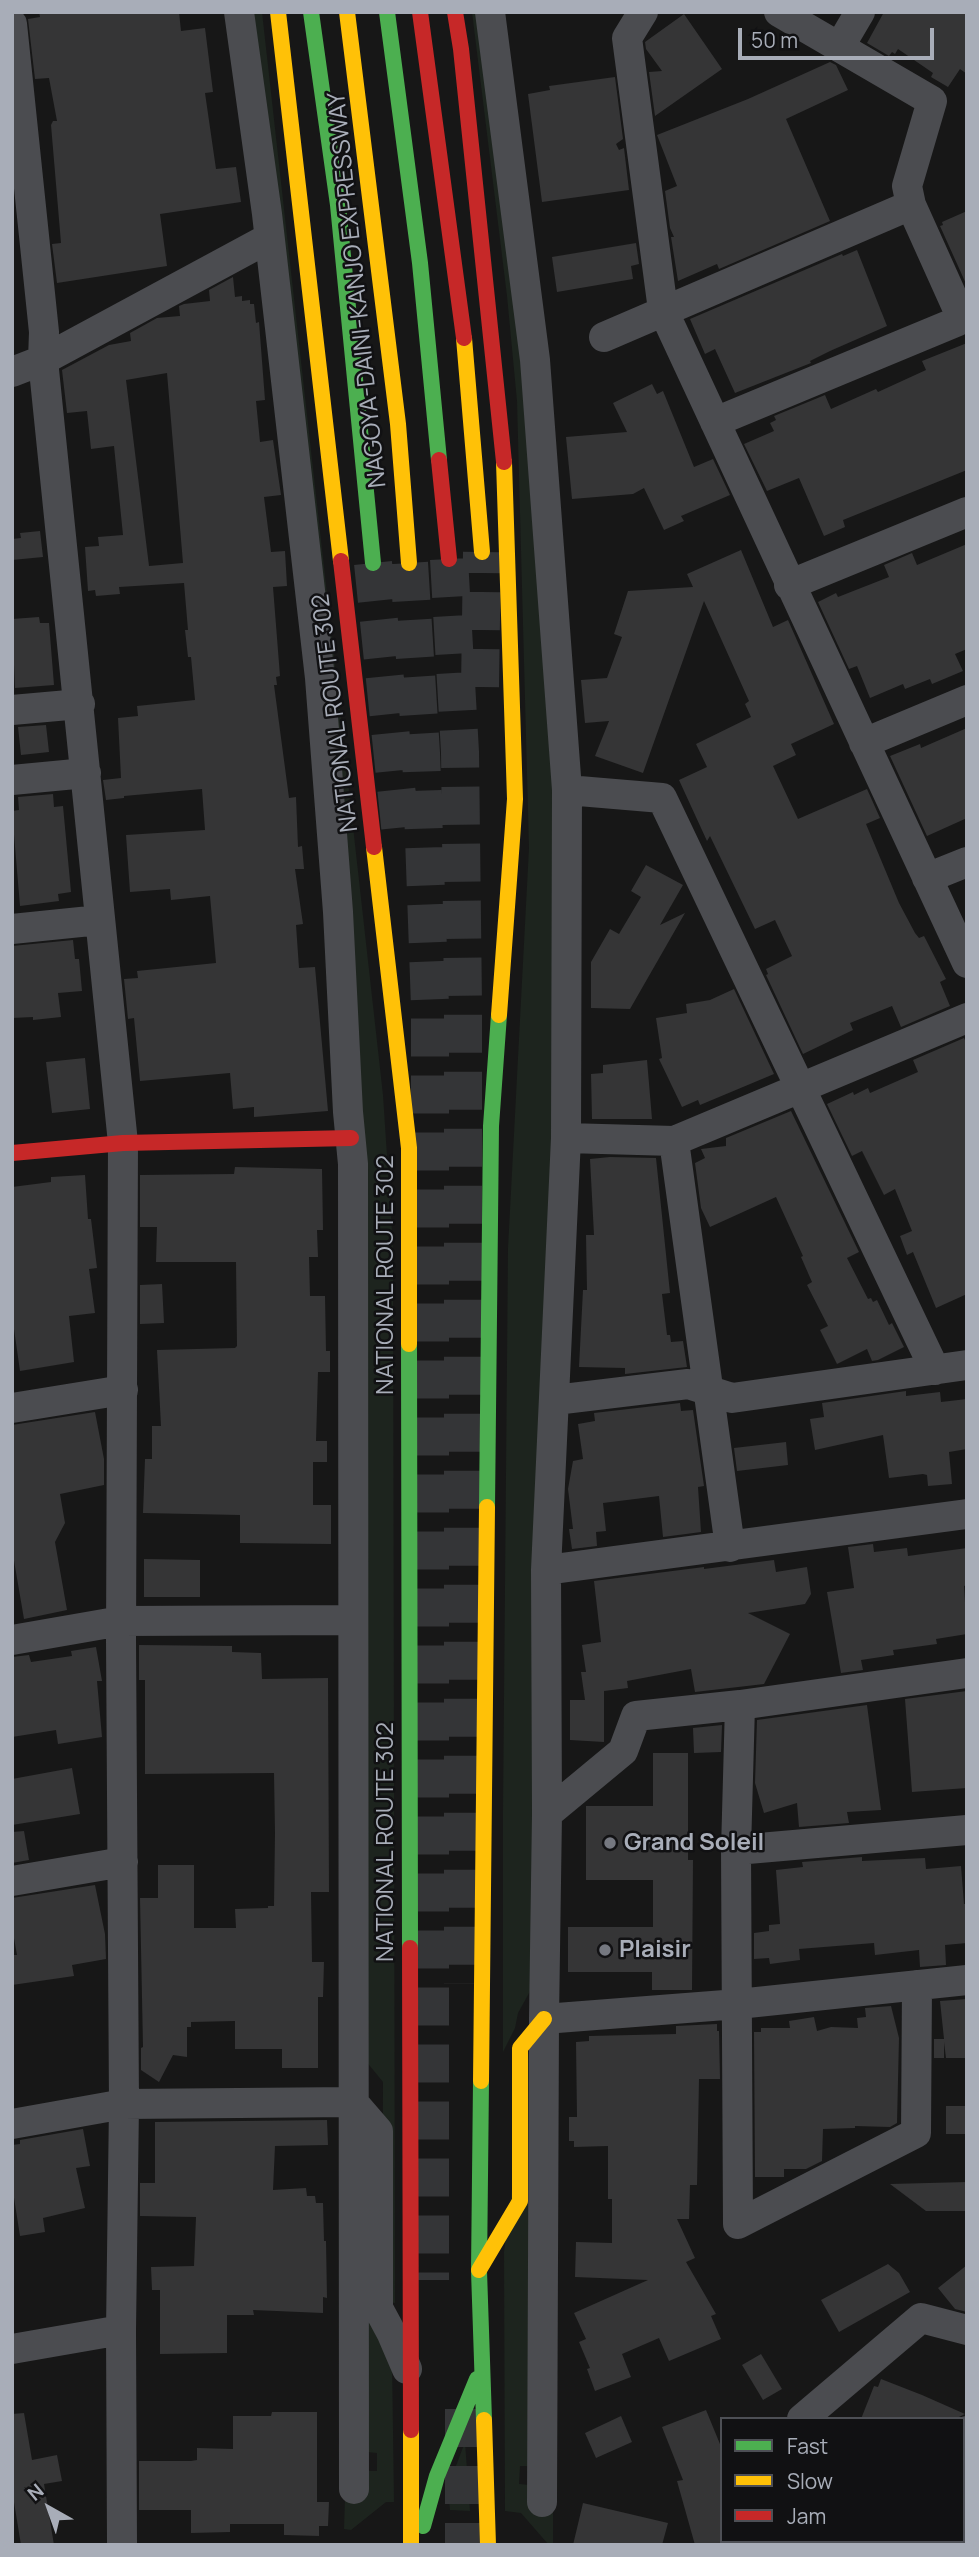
<!DOCTYPE html>
<html>
<head>
<meta charset="utf-8">
<style>
	body { margin:0 }
	#map { position:relative; width:979px; height:2557px; overflow:hidden; background:#171717; font-family:Manrope,sans-serif }
	canvas { display:block }
	.frame { position:absolute; inset:0; border:14px solid #a8adb8; pointer-events:none }
	.legend { position:absolute; left:720px; top:2417px; width:245px; height:126px; box-sizing:border-box; background:#111113; border:2px solid #4d4f55; margin:0; padding:9px 12px; list-style:none; font-size:21px; color:#a8adb8 }
	.legend li { display:flex; align-items:center; gap:14px; height:35px }
	.legend b { width:35px; border:2px solid #4d4f55 }
	.north { position:absolute; left:14px; top:2473px; width:70px; height:70px; -webkit-text-stroke:5px #111113; paint-order:stroke; rotate:320deg; font-size:19px; font-weight:700; line-height:28px; text-align:center; color:#a8adb8 }
	.north::after { content:''; display:block; margin:auto; width:24px; height:32px; background:#a8adb8; clip-path:polygon(50% 0,100% 100%,50% 72%,0 100%) }
	.scale { position:absolute; left:738px; top:28px; width:196px; height:32px; box-sizing:border-box; border:4px solid #a8adb8; border-top:0; padding-left:9px; font-size:21px; line-height:24px; white-space:nowrap; color:#a8adb8; -webkit-text-stroke:5px #111113; paint-order:stroke }
</style>
</head>
<body>
<div id="map">
<canvas width="979" height="2557"></canvas>
<div class="frame"></div>
<ul class="legend">
<li><b style="height:9px;background:#4caf50"></b>Fast</li>
<li><b style="height:9px;background:#ffc107"></b>Slow</li>
<li><b style="height:9px;background:#c62828"></b>Jam</li>
</ul>
<div class="north">N</div>
<div class="scale">50 m</div>
</div>
<script>
const c = document.querySelector('canvas').getContext('2d');
c.lineJoin = 'round';
function fillPath(path, color) { c.fillStyle = color; c.fill(path, 'evenodd'); }
const toPath = rows => new Path2D(rows.map(r => 'M' + r).join(''));
function strokePath(path, color, width, dash) { c.strokeStyle = color; c.lineWidth = width; c.lineCap = dash ? 'butt' : 'round'; c.setLineDash(dash || []); c.stroke(path); }
function label(font, color, halo, rows, align = 'center') {
  c.font = font + ' Manrope,sans-serif'; c.lineWidth = 5; c.setLineDash([]); c.textBaseline = 'middle'; c.strokeStyle = halo; c.fillStyle = color; for (const [text, x, y, turn = 0] of rows) {
    c.save(); c.translate(x, y); c.rotate((+turn || 0) * Math.PI / 180); c.textAlign = isNaN(turn) ? turn : align; if (halo) c.strokeText(text, 0, 0); c.fillText(text, 0, 0); c.restore();
  }
}
fillPath(toPath([
	[246,12,262,12,383,1095,393,1247,395,2303,382,2301,383,2082,365,2060,360,1250],
	[472,12,484,12,516,242,560,799,533,1986,518,2013,515,2028,503,2052,503,1810,508,1248,529,848,517,401,507,296],
	[530,2043,528,2466,520,2466,519,2484,530,2485,553,2511,553,2544,548,2544,521,2513,505,2511,504,2252],
	[362,2134,392,2359,394,2502,386,2502,351,2530,344,2529,345,2498,369,2471,377,2471,377,2453,367,2452],
	[465,2442,470,2511,450,2510,448,2487]
]), '#1d241e');
fillPath(toPath([
	[39,12,179,12,181,31,205,28,213,92,205,93,216,169,236,167,241,202,160,214,167,266,57,283,52,244,61,243,51,125,53,121,57,121,49,78,35,79,28,19,40,17],
	[884,12,967,12,967,74,960,69,948,87,931,77,933,73,898,49,895,54,892,52,889,56,867,43],
	[684,14,722,69,655,116,649,72,662,71,646,49,645,42],
	[830,62,836,65,848,90,786,119,830,221,719,269,717,264,678,281,671,237,674,237,670,228,665,191,677,186,657,135,748,99],
	[615,77,623,139,616,144,619,150,624,148,629,190,542,202,528,94,550,90,549,86],
	[967,211,967,286,940,226,943,225,942,222],
	[636,243,639,264,631,266,633,279,557,292,552,257],
	[857,250,887,326,830,351,810,361,811,363,735,393,715,349,705,354,690,319,842,254,843,256],
	[233,277,235,297,242,296,242,301,250,300,250,304,254,304,256,323,259,322,265,400,256,401,260,442,273,440,281,495,264,497,271,552,285,551,287,586,273,587,280,676,276,677,277,685,274,685,289,798,296,797,298,847,302,846,304,869,295,869,303,924,296,925,299,968,315,967,328,1111,254,1117,254,1107,233,1109,230,1073,140,1081,134,1018,128,1019,124,979,138,978,137,971,216,963,210,896,171,900,170,889,130,892,126,835,205,830,202,789,124,796,124,798,106,800,103,780,121,778,118,718,138,716,137,706,195,700,191,657,188,657,185,630,188,630,184,583,119,587,120,594,96,596,95,590,88,591,85,547,99,546,98,537,123,535,114,446,91,449,87,411,67,413,62,370,109,345,131,341,130,333,157,318,180,316,179,306,184,304,210,301,209,290],
	[167,373,183,563,149,566,126,380],
	[967,343,967,470,843,520,845,527,824,536,799,478,767,491,744,444,774,431,770,423,776,420,774,416,825,395,831,409,876,389,878,392,926,370,922,361],
	[652,384,657,394,663,391,694,467,713,459,730,495,681,516,684,521,664,530,644,488,633,494,572,499,566,437,627,432,613,403],
	[40,531,43,557,12,560,12,539,21,538,20,533],
	[967,544,967,649,955,654,963,671,932,684,930,679,905,689,903,684,870,698,857,666,849,669,818,602,836,593,838,597,889,577,884,565,912,553,917,565],
	[741,550,773,627,788,620,834,724,791,744,796,755,773,766,798,819,867,789,880,818,866,824,899,903,915,933,919,938,924,936,946,979,940,982,950,1006,901,1027,892,1006,850,1023,853,1030,803,1054,766,975,768,974,766,969,792,956,775,920,755,929,710,836,707,841,679,780,707,767,696,744,751,717,745,704,749,701,704,601,643,773,595,756,609,721,585,723,581,680,607,678,622,637,614,634,628,591,693,587,687,574],
	[39,617,40,623,49,623,54,685,15,688,12,619],
	[46,725,49,752,21,755,18,727],
	[967,728,967,818,927,836,890,756,920,744,921,748],
	[53,794,54,807,63,806,71,892,58,894,59,901,20,906,12,811,19,810,18,797],
	[646,865,683,885,660,925,685,913,630,1009,591,1008,591,962,610,929,619,934,641,897,631,891],
	[73,940,75,959,79,959,82,991,58,993,61,1017,33,1020,33,1017,12,1018,12,946],
	[734,989,774,1074,700,1105,698,1100,682,1107,659,1059,662,1058,656,1018,687,1013,686,1004,710,1000],
	[964,1038,967,1044,967,1294,936,1308,913,1252,907,1255,900,1236,912,1231,895,1189,884,1195,862,1151,852,1156,827,1104,853,1092,854,1095,868,1088,870,1093,918,1072,913,1060],
	[85,1058,90,1109,52,1113,46,1062],
	[647,1060,652,1119,592,1119,591,1074,603,1073,603,1065],
	[791,1111,859,1252,847,1258,868,1299,871,1298,873,1302,877,1300,889,1325,892,1323,904,1347,878,1360,872,1361,867,1349,837,1364,820,1330,828,1326,807,1285,812,1282,801,1257,803,1256,776,1197,710,1227,701,1208,695,1163,705,1158,701,1149,726,1146,726,1138],
	[610,1157,656,1158,670,1293,662,1294,667,1335,670,1335,671,1342,683,1341,687,1367,625,1374,625,1368,579,1367,583,1290,587,1290,586,1235,594,1235,590,1159],
	[235,1167,322,1169,323,1230,317,1230,318,1257,309,1257,310,1296,325,1296,326,1351,330,1351,330,1372,318,1372,316,1441,327,1441,327,1462,313,1462,313,1505,331,1505,331,1544,240,1543,240,1515,143,1513,145,1459,152,1459,152,1426,161,1426,157,1350,235,1348,237,1346,236,1262,156,1262,157,1227,140,1227,140,1175,234,1174],
	[85,1175,88,1219,91,1219,97,1268,89,1269,95,1313,69,1316,74,1362,20,1371,12,1315,12,1187,51,1182,51,1177],
	[162,1284,164,1323,140,1324,140,1285],
	[906,1391,906,1396,940,1392,941,1402,967,1399,967,1449,949,1452,952,1484,928,1486,927,1475,923,1474,889,1478,883,1435,815,1450,810,1419,824,1417,822,1403],
	[680,1403,681,1411,693,1410,704,1486,698,1487,701,1532,663,1537,659,1496,603,1503,606,1531,596,1532,597,1546,572,1549,569,1529,573,1529,568,1489,573,1461,583,1459,578,1424,595,1421,594,1413],
	[95,1412,104,1459,104,1485,60,1494,65,1523,55,1542,67,1610,24,1619,12,1549,12,1425],
	[786,1442,788,1465,737,1471,734,1448],
	[873,1544,874,1552,907,1548,908,1556,967,1548,967,1585,964,1586,967,1634,936,1639,937,1644,893,1650,894,1655,861,1660,863,1670,841,1673,827,1592,854,1588,848,1547],
	[144,1559,200,1560,200,1597,144,1597],
	[774,1560,776,1572,807,1567,811,1594,805,1604,748,1613,790,1634,764,1684,695,1692,691,1669,627,1681,628,1688,604,1691,604,1742,570,1740,570,1700,585,1700,581,1672,586,1672,582,1645,601,1642,594,1581,704,1567,704,1569],
	[139,1645,232,1646,232,1652,261,1653,262,1679,328,1678,329,1892,311,1892,312,1962,324,1962,323,1997,318,1997,318,2068,282,2068,282,2049,235,2049,235,2021,191,2022,191,2027,187,2027,187,2057,173,2055,159,2082,141,2070,141,2048,143,2047,140,1898,158,1898,158,1865,194,1865,194,1928,236,1928,235,1909,268,1908,268,1906,274,1906,275,1833,274,1773,145,1774,145,1680,139,1680],
	[96,1647,102,1681,97,1681,102,1737,58,1744,56,1730,12,1737,12,1657,29,1655,31,1662,72,1656,71,1651],
	[967,1691,967,1788,912,1792,905,1699],
	[867,1705,881,1810,847,1812,849,1823,799,1827,797,1803,764,1813,755,1783,757,1720],
	[722,1725,721,1752,694,1753,693,1728],
	[653,1753,688,1753,688,1860,693,1860,692,1990,652,1990,652,1972,568,1972,568,1927,653,1927,653,1880,586,1880,586,1806,653,1806],
	[72,1768,80,1814,12,1825,12,1779],
	[24,1831,29,1860,12,1863,12,1832],
	[862,1857,862,1861,925,1858,926,1869,961,1866,964,1904,967,1904,967,1943,945,1945,946,1965,920,1967,919,1950,875,1955,874,1943,799,1949,800,1960,770,1964,769,1958,754,1959,754,1933,769,1931,769,1925,780,1924,776,1870,803,1867,802,1862],
	[95,1885,105,1934,106,1959,72,1965,74,1976,12,1985,12,1955,17,1955,12,1927,12,1898],
	[967,1999,967,2058,946,2058,944,2042,944,2058,934,2058,934,2039,944,2039,940,2001],
	[891,2006,899,2038,897,2123,890,2127,855,2126,855,2128,823,2129,822,2161,806,2169,784,2169,784,2177,755,2177,754,2032,761,2032,761,2028,790,2028,789,2021,814,2017,817,2031,831,2027,858,2028,857,2018,866,2017,865,2008],
	[717,2024,717,2031,719,2031,720,2079,699,2079,697,2185,690,2185,689,2219,677,2219,695,2258,686,2262,716,2314,711,2316,721,2339,669,2361,659,2338,622,2354,631,2377,595,2391,587,2369,590,2368,579,2342,586,2339,574,2313,648,2280,575,2277,576,2242,612,2243,612,2199,608,2199,608,2146,574,2147,574,2141,569,2141,569,2117,577,2117,576,2042,589,2041,589,2036,676,2034,676,2026],
	[946,2106,967,2106,967,2134,946,2134],
	[327,2120,328,2145,275,2146,273,2190,306,2188,307,2196,315,2196,316,2203,323,2203,324,2241,326,2241,327,2298,323,2297,323,2313,253,2310,254,2315,227,2315,227,2353,160,2354,160,2290,152,2290,151,2267,194,2266,196,2217,140,2216,140,2183,155,2183,155,2122],
	[83,2129,90,2166,76,2168,85,2208,43,2218,45,2232,20,2236,12,2185,12,2145,20,2144,20,2140],
	[967,2182,967,2211,926,2211,890,2184],
	[888,2264,899,2273,910,2292,839,2332,821,2300],
	[967,2265,967,2312,955,2309,938,2288],
	[761,2354,782,2389,763,2400,742,2365],
	[881,2379,922,2395,965,2414,955,2419,861,2419,874,2386,878,2387],
	[706,2410,722,2449,722,2545,695,2545,677,2481,683,2480,662,2427],
	[272,2412,317,2412,317,2502,329,2502,328,2526,319,2526,319,2536,284,2535,284,2524,230,2524,230,2532,191,2533,191,2510,139,2510,139,2461,191,2461,197,2460,197,2448,233,2449,233,2416,271,2416],
	[24,2413,32,2460,57,2455,62,2481,44,2484,54,2545,21,2545,12,2490,12,2414],
	[621,2416,632,2442,596,2458,585,2433],
	[583,2503,668,2523,662,2545,573,2545]
]), '#353536');
strokePath(toPath([
	[449,559,460,752,463,1004,463,1984],
	[373,563,401,835],
	[409,563,421,753,430,1006,430,2280],
	[480,687,482,552],
	[464,2409,464,2545]
]), '#343537', 38, [38, 19]);
strokePath(toPath([
	[239,12,267,214,320,678,338,912,348,1112,353,1164,354,2489],
	[490,12,535,360,567,790,566,1138,546,1570,547,1814,544,2019,542,2502],
	[643,12,627,38,663,310,967,963],
	[12,24,44,332,43,360,123,1143,121,1639,124,2104,353,2102],
	[840,46,860,12],
	[604,337,911,205,907,186,932,101,779,12],
	[12,372,43,360,269,238],
	[715,422,956,322,960,314,911,205],
	[789,585,967,512],
	[12,710,80,704],
	[864,743,967,700],
	[12,780,86,773],
	[567,790,662,798,935,1370],
	[927,878,967,862],
	[12,929,100,920],
	[566,1138,674,1141,967,1018],
	[674,1141,730,1547],
	[555,1400,688,1384,732,1398,967,1365],
	[12,1408,123,1390],
	[546,1570,967,1514],
	[12,1640,121,1621,353,1620],
	[740,1705,736,1850,738,2224,916,2133,917,1985],
	[547,1814,623,1751,636,1716,740,1705,967,1673],
	[736,1850,967,1830],
	[12,1881,123,1862],
	[544,2019,738,2004,967,1980],
	[353,2102,378,2131,378,2308,392,2334,407,2369],
	[12,2124,124,2104,121,2330,122,2545],
	[12,2349,121,2330],
	[802,2419,921,2318,967,2330],
	[963,2440,967,2431],
	[757,2541,758,2545],
	[922,2545,923,2541]
]), '#4b4c50', 30);
strokePath(toPath([
	[311,12,338,205,373,563],
	[387,12,420,263,439,460],
	[409,1344,410,1948],
	[487,1507,491,1126,499,1015],
	[481,2081,479,2271,484,2420],
	[423,2526,437,2476,477,2379]
]), '#4caf50', 16);
strokePath(toPath([
	[278,12,341,561],
	[347,12,398,424,409,563],
	[464,338,482,552],
	[374,847,409,1148,409,1344],
	[499,1015,515,799,504,462],
	[481,2081,487,1507],
	[479,2270,520,2201,520,2048,544,2019],
	[484,2420,488,2545],
	[411,2430,411,2545]
]), '#ffc107', 16);
strokePath(toPath([
	[420,12,464,338],
	[455,12,461,49,504,462],
	[439,460,449,559],
	[341,561,374,847],
	[12,1153,123,1143,351,1138],
	[410,1948,411,2430]
]), '#c62828', 16);
for (const [x, y, r, color] of [
	[610,1843,7,"#757880"],
	[605,1950,7,"#757880"]
]) { const dot = new Path2D(); dot.arc(x, y, r, 0, 2 * Math.PI); c.fillStyle = color; c.fill(dot); strokePath(dot, '#111113', 2.5); }
label('24px', '#a8adb8', '#111113', [
	["NAGOYA-DAINI-KANJO EXPRESSWAY",358,290,-96],
	["NATIONAL ROUTE 302",336,713,-97],
	["NATIONAL ROUTE 302",386,1275,-90],
	["NATIONAL ROUTE 302",386,1842,-90]
]);
label('bold 24px', '#a8adb8', '#111113', [
	["Grand Soleil",624,1843],
	["Plaisir",619,1950]
], 'left');
</script>
</body>
</html>
